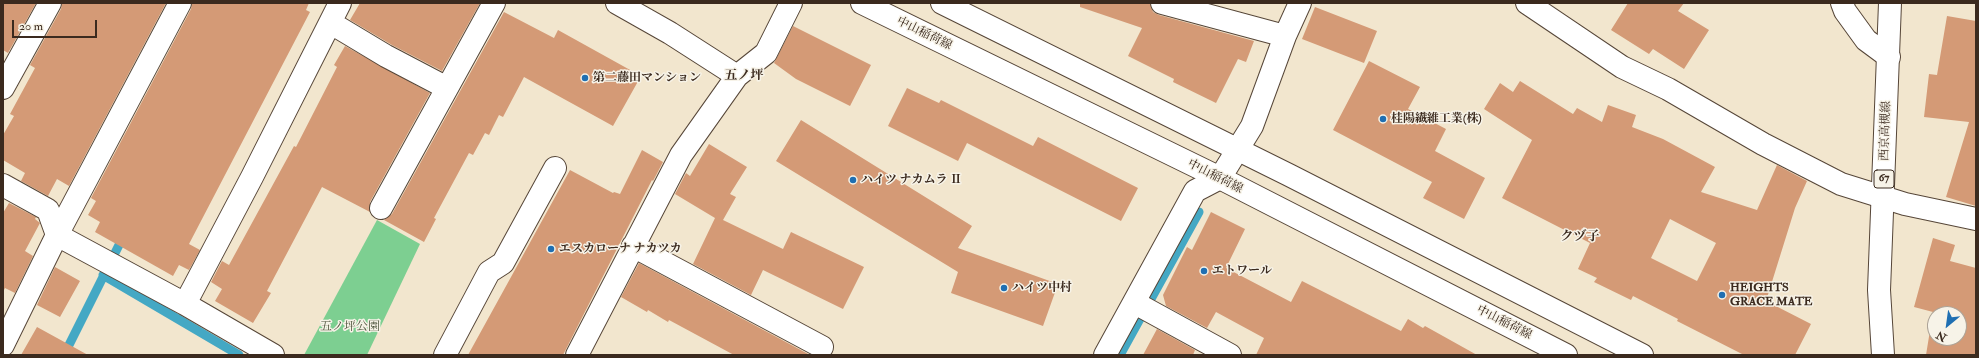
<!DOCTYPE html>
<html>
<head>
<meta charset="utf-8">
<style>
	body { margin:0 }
	#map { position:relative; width:1979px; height:358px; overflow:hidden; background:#f2e6ce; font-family:"IM FELL Double Pica",serif }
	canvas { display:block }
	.frame { position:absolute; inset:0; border:4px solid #3b2a1e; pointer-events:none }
	.north { position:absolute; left:1927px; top:306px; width:40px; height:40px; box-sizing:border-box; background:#f7f3e8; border:1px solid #aca397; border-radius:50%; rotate:209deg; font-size:11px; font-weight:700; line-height:16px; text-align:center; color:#3b2a1e }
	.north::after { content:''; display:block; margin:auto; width:14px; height:18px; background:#1f6fb2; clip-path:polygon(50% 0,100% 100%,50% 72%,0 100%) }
	.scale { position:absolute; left:12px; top:20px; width:85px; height:18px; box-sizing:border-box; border:2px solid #3b2a1e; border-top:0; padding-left:5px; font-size:12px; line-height:14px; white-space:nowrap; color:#3b2a1e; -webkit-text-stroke:3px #f7f3e8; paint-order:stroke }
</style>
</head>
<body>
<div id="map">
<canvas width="1979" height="358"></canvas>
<div class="frame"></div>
<div class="north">N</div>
<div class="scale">20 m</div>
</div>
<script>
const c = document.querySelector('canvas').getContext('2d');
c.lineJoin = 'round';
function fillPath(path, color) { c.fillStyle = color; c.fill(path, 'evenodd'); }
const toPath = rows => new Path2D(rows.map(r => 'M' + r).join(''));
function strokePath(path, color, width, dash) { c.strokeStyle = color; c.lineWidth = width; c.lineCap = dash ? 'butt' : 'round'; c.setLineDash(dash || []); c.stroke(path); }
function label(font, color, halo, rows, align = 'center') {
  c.font = font + ' "IM FELL Double Pica","Noto Serif JP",serif'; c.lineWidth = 3; c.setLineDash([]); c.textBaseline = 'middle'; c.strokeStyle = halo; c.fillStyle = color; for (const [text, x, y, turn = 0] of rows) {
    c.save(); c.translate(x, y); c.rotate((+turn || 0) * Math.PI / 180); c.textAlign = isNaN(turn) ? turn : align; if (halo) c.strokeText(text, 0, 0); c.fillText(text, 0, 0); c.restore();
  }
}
fillPath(toPath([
	[377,220,420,244,367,355,304,355]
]), '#7dcf91');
strokePath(toPath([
	[103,275,239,355],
	[64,355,124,235],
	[1120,355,1199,212]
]), '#44a8c4', 9);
fillPath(toPath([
	[3,3,36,3,8,53,3,50],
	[62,3,166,3,69,186,57,179,48,196,21,181,25,173,3,160,3,135,14,116,10,114,35,68,30,65,61,9],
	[192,3,309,3,306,10,310,12,189,244,200,250,189,270,179,265,173,276,95,232,100,222,88,215,96,201,91,198,191,9],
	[360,3,480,3,442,71,392,45,350,20],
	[1080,3,1150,3,1153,12,1159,15,1254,41,1246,62,1238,59,1216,103,1173,82,1174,79,1128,56,1142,28,1080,7],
	[1628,3,1684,3,1678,11,1709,30,1684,69,1653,49,1649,54,1611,30],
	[1315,7,1377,31,1364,63,1302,39],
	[504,12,554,38,558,30,641,76,613,126,524,77,503,117,499,115,489,135,485,133,473,155,469,153,434,218,436,219,424,242,384,220,392,214],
	[1947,16,1976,21,1976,206,1946,197,1969,122,1924,117,1929,74,1937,75],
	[793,26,871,65,850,106,796,79,774,63],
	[345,46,430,93,370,202,370,212,322,187,267,291,271,293,253,323,215,301,222,289,211,282,222,261,229,265,294,146,296,147,337,67,334,65],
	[1369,61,1420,87,1408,109,1446,129,1435,151,1485,178,1464,219,1423,198,1432,182,1333,130],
	[1520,81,1573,114,1577,108,1602,122,1608,105,1636,115,1632,127,1663,139,1715,167,1701,192,1757,210,1777,165,1807,181,1795,208,1766,301,1811,324,1795,355,1744,355,1677,321,1678,319,1633,296,1631,300,1594,282,1597,278,1578,269,1590,243,1502,198,1532,140,1484,109,1500,83,1513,92],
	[1670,219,1716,243,1697,281,1651,258],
	[907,88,939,103,941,100,1033,146,1038,137,1138,188,1121,221,967,143,958,161,888,126],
	[801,120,972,226,958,248,1058,284,1043,326,951,293,958,272,776,161],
	[709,144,747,167,730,194,736,197,723,220,783,249,791,232,864,267,843,309,763,270,751,295,693,264,715,218,675,194,686,173,690,176],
	[642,150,663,162,653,181,652,180,563,355,468,355,570,170,613,193,614,192,620,194],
	[9,203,36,217,35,219,40,223,25,251,33,256,15,293,5,288,3,292,3,213],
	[1211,212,1245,229,1226,268,1291,302,1302,281,1401,331,1408,319,1423,328,1425,326,1477,355,1256,355,1264,338,1216,312,1207,328,1166,306,1163,295,1187,247,1192,250],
	[1933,238,1955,245,1950,261,1976,268,1976,355,1926,355,1933,312,1914,307],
	[1935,314,1959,314,1959,338,1935,338],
	[639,263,810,355,734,355,669,320,668,322,648,310,647,312,621,297],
	[55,267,80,281,60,317,37,305],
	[37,327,88,355,21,355],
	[1157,329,1195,350,1193,355,1143,355]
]), '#d49a76');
const minor = toPath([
	[617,3,670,33,737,76],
	[1162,3,1285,36],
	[1527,3,1622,67,1668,89,1763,144,1841,184,1905,204,1976,219],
	[1842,3,1845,11,1866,40,1889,57],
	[331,23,386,56,447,88],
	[3,88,50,3],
	[3,185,48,210,57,235,185,304,273,355],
	[381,208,494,3],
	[633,246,822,347],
	[1135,303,1230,355],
	[185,304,252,177,340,3],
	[3,345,57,235,180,3],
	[445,355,489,272,503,263,555,168],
	[577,355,681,155,737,76,766,53,791,3],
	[1105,355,1195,191,1220,178,1252,126,1285,36,1300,3]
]);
const major = toPath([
	[862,3,1220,178,1566,355],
	[942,3,1289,175,1642,355],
	[1883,355,1879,290,1890,3]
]);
strokePath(minor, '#564638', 24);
strokePath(major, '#564638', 24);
strokePath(minor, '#fff', 22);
strokePath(major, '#fff', 22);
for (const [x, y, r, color] of [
	[585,78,4,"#1f6fb2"],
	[1383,119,4,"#1f6fb2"],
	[853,180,4,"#1f6fb2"],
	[551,249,4,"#1f6fb2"],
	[1204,271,4,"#1f6fb2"],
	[1004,288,4,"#1f6fb2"],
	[1722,295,4,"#1f6fb2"]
]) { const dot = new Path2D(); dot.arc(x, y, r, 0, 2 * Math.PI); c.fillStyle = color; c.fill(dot); strokePath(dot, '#f7f3e8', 1.5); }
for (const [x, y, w] of [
	[1884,179,20]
]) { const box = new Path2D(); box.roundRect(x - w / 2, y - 9, w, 18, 3); c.fillStyle = '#f7f3e8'; c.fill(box); strokePath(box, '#3b2a1e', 1); }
label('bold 11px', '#3b2a1e', null, [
	["67",1884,179]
]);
label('12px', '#3b2a1e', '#f7f3e8', [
	["中山稲荷線",924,34,26],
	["西京高槻線",1886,131,-88],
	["中山稲荷線",1215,177,27],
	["中山稲荷線",1504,323,27]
]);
label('bold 12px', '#3b2a1e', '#f7f3e8', [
	["第二藤田マンション",593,78],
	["桂陽繊維工業(株)",1391,119],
	["ハイツ ナカムラ Ⅱ",861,180],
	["エスカローナ ナカツカ",559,249],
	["エトワール",1212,271],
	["ハイツ中村",1012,288],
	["HEIGHTS",1730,288],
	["GRACE MATE",1730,302]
], 'left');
label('12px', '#4c533b', '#f7f3e8', [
	["五ノ坪公園",350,327]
]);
label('bold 13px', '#3b2a1e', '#f7f3e8', [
	["五ノ坪",744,76],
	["クヅ子",1580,237]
]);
</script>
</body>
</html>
